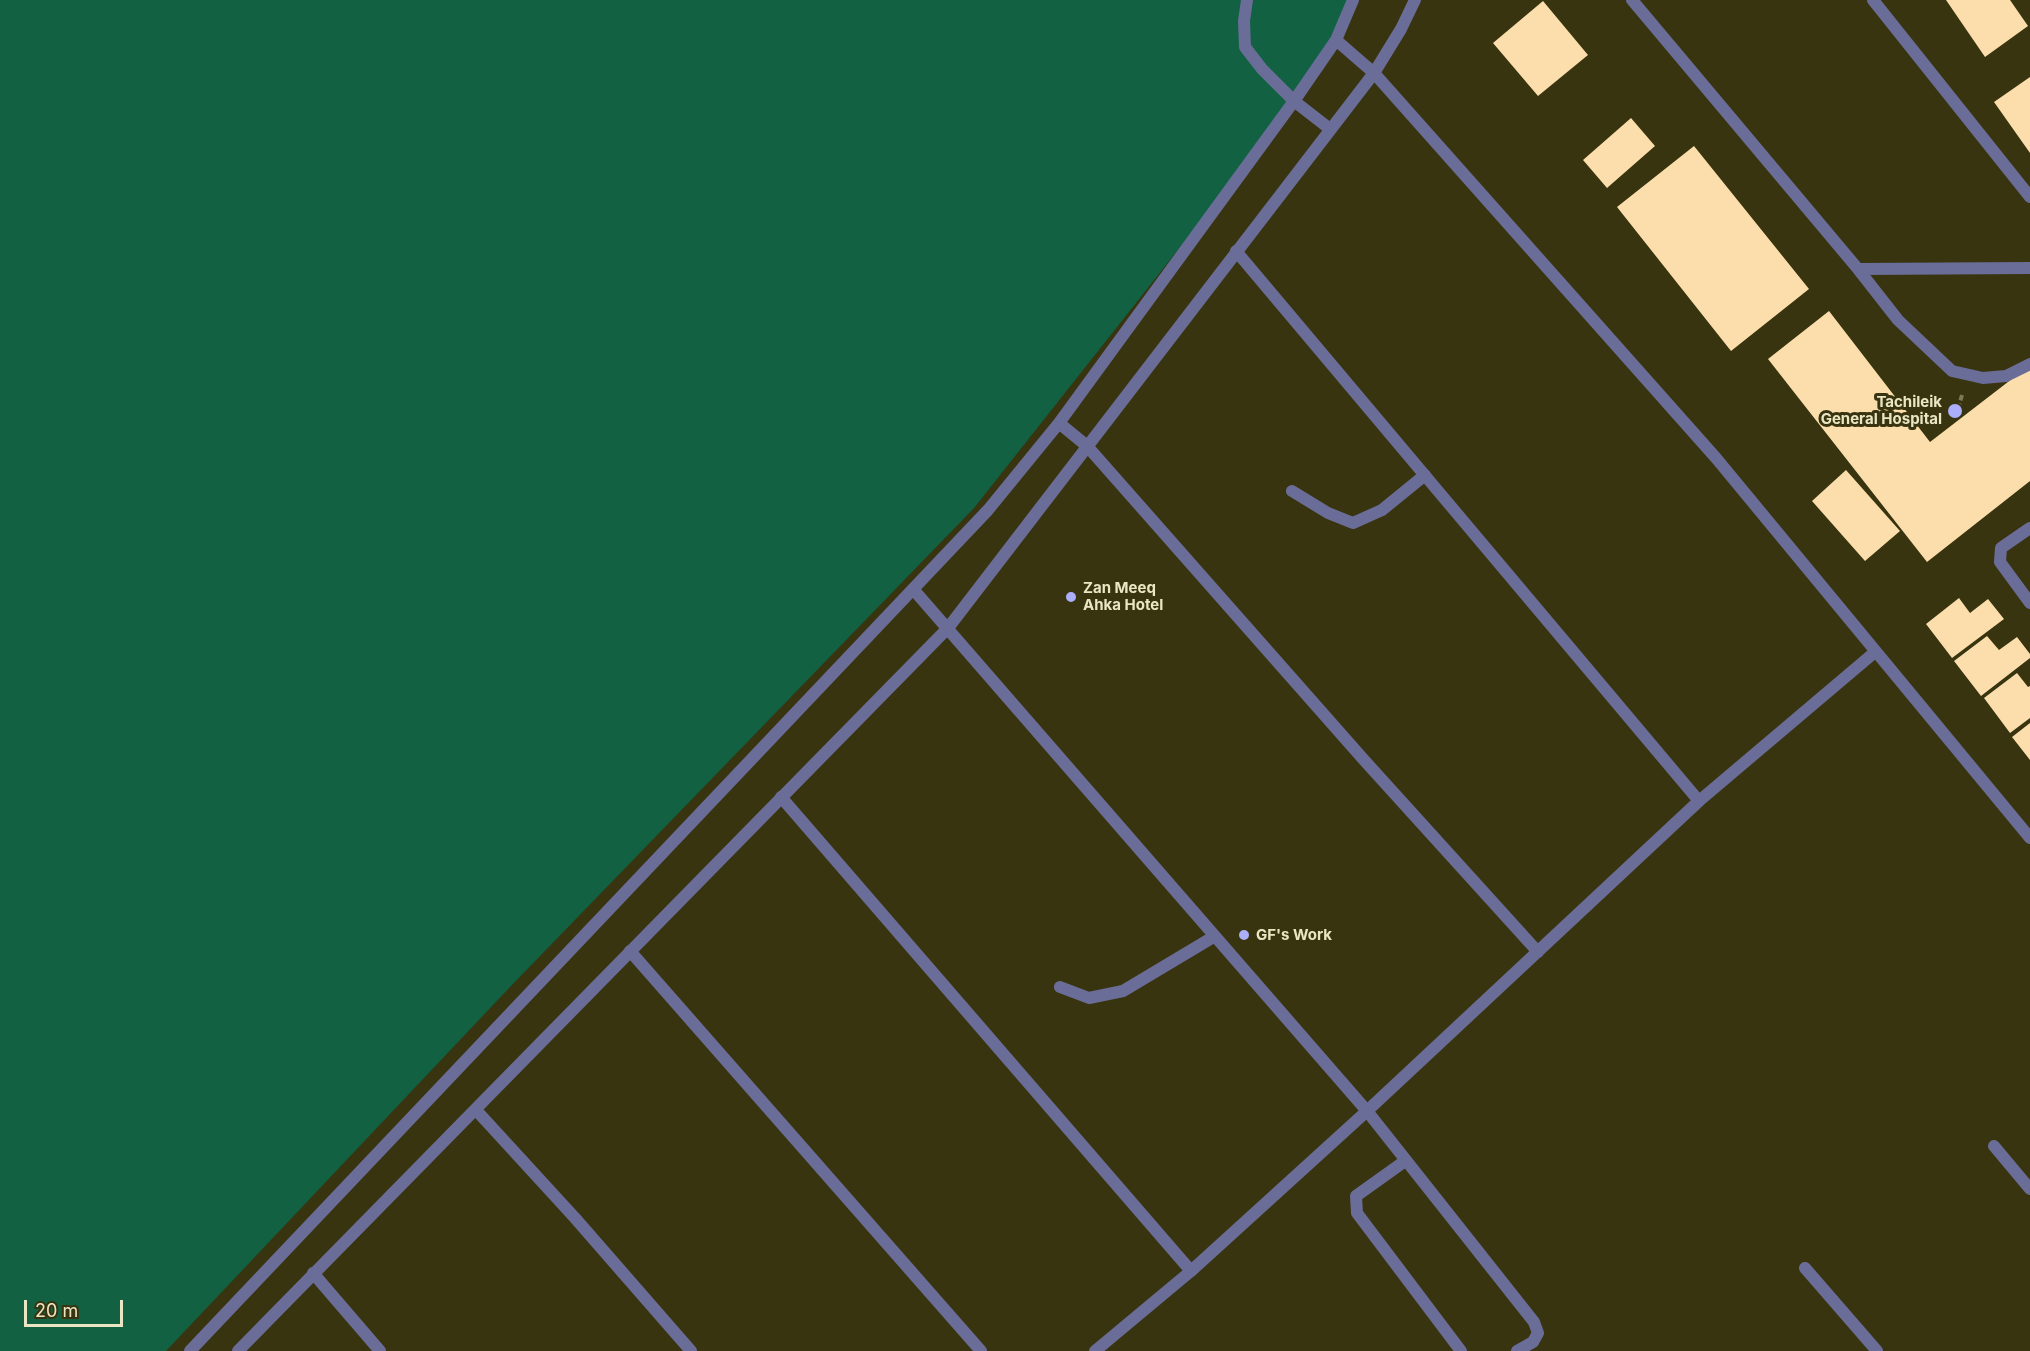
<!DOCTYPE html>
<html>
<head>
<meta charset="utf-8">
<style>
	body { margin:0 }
	#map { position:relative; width:2030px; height:1351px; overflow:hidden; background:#393410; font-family:Inter,sans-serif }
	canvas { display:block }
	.scale { position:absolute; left:24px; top:1300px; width:99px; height:27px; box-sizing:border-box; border:3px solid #eae6c4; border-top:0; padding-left:8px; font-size:18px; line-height:21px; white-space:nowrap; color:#eae6c4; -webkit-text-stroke:4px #393410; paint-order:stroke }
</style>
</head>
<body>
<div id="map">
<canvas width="2030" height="1351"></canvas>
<div class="scale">20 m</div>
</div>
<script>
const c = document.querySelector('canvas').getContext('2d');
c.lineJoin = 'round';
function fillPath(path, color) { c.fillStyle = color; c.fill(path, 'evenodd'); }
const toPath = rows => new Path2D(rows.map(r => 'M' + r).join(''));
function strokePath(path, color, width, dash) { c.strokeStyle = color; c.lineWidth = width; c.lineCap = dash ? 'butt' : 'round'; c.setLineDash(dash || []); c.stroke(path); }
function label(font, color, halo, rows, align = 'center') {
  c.font = font + ' Inter,sans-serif'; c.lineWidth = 6; c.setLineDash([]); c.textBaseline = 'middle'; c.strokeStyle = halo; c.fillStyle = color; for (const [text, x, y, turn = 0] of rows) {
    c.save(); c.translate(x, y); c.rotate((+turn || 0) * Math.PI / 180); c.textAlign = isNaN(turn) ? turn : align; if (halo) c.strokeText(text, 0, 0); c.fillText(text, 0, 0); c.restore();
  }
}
fillPath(toPath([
	[0,0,1354,0,1275,127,974,508,510,987,166,1351,0,1351]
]), '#116142');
fillPath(toPath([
	[1946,0,2010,0,2028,26,1985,57],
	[1543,1,1588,55,1538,96,1493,43],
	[2030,77,2030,153,1994,102],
	[1631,118,1655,146,1607,188,1583,160],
	[1694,146,1809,289,1731,351,1617,207],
	[1829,311,1930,442,2030,365,2030,481,1927,562,1768,359],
	[1846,470,1900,531,1865,561,1812,501],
	[1959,598,1970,613,1988,599,2004,619,1952,658,1926,624],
	[1987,636,1999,650,2017,637,2030,654,2030,658,1981,696,1954,661],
	[2017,673,2028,687,2030,686,2030,718,2010,733,1984,698],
	[2030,723,2030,760,2012,737]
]), '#fbdeac');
strokePath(toPath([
	[1958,409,1962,395]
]), '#7e7956', 4, [6, 3]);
strokePath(toPath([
	[1247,0,1244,21,1245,47,1262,69,1294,101,1330,129],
	[1632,0,1858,269,1898,320,1952,371,1983,378,2006,376,2030,364],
	[1873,0,2030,197],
	[1236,251,1699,801],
	[1858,269,2030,268],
	[1292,491,1328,513,1353,523,1382,510,1425,475],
	[2030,528,2001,548,2000,562,2030,603],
	[913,589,1367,1111,1534,1322,1538,1333,1533,1342,1517,1351],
	[781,797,1191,1271],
	[630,951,981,1351],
	[1060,987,1089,998,1123,991,1215,936],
	[1405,1161,1356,1196,1357,1213,1461,1351]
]), '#6b6d99', 12);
strokePath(toPath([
	[1336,40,1374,73,1716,458,2030,838],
	[1059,423,1087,446,1364,760,1538,952],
	[476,1110,575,1218,691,1351],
	[1994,1146,2030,1189],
	[1805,1268,1877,1351],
	[313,1273,380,1351],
	[190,1351,988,510,1059,423,1294,101,1336,40,1353,0],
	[238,1351,948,628,1374,73,1401,29,1415,0],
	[1095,1351,1191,1271,1367,1111,1699,801,1875,652]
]), '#6b6d99', 12);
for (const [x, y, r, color] of [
	[1955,411,8,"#abaffb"],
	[1071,597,6,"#abaffb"],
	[1244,935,6,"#abaffb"]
]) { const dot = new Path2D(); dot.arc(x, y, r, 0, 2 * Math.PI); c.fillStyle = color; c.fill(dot); strokePath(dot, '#393410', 2); }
label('bold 15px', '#eae6c4', '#393410', [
	["Tachileik",1942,402,"right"],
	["General Hospital",1942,419,"right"],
	["Zan Meeq",1083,588],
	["Ahka Hotel",1083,605],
	["GF's Work",1256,935]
], 'left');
</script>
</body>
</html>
